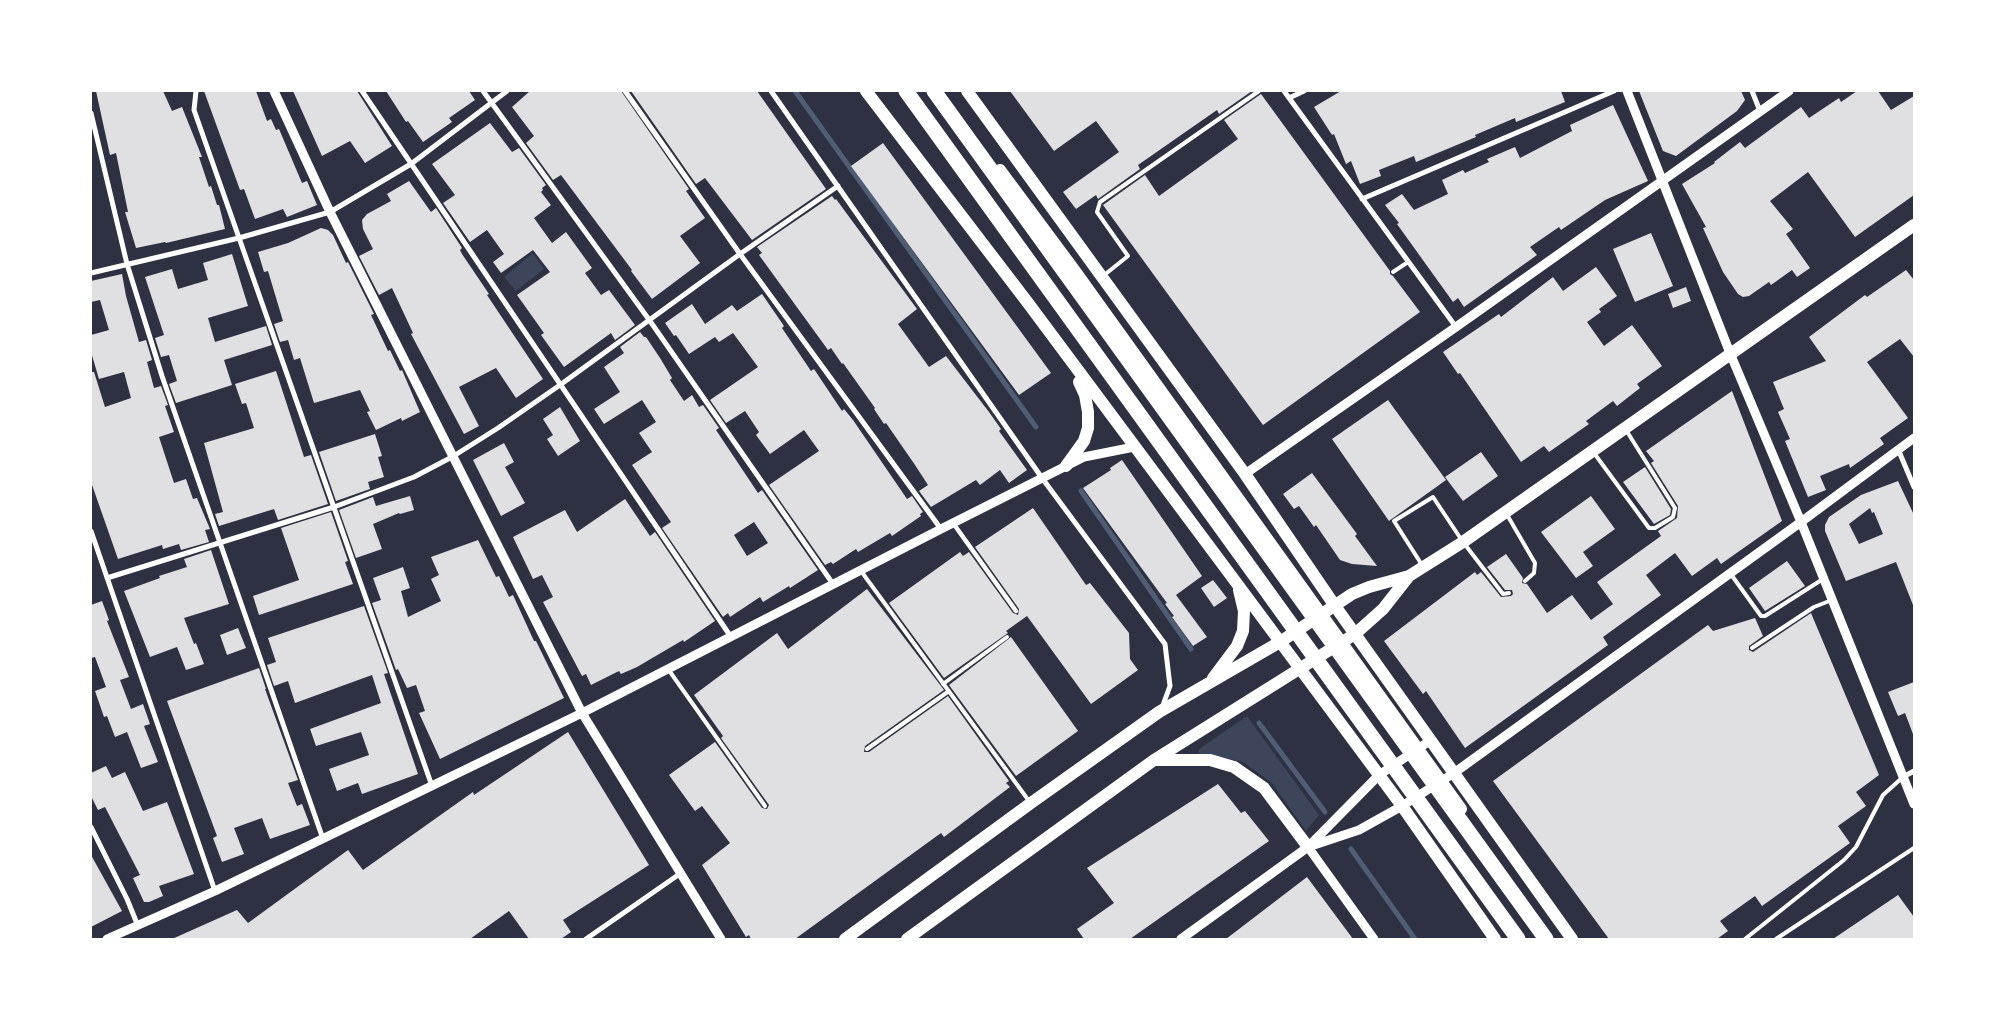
<!DOCTYPE html>
<html>
<head>
<meta charset="utf-8">
<style>
	body { margin:0 }
	#map { position:relative; width:2005px; height:1030px; overflow:hidden; background:#2d3142; font-family:"Titillium Web",sans-serif }
	canvas { display:block }
	.frame { position:absolute; inset:0; border:92px solid #fff; pointer-events:none }
</style>
</head>
<body>
<div id="map">
<canvas width="2005" height="1030"></canvas>
<div class="frame"></div>
</div>
<script>
const c = document.querySelector('canvas').getContext('2d');
c.lineJoin = 'round';
function fillPath(path, color) { c.fillStyle = color; c.fill(path, 'evenodd'); }
const toPath = rows => new Path2D(rows.map(r => 'M' + r).join(''));
function strokePath(path, color, width, dash) { c.strokeStyle = color; c.lineWidth = width; c.lineCap = dash ? 'butt' : 'round'; c.setLineDash(dash || []); c.stroke(path); }
fillPath(toPath([
	[533,253,544,269,516,291,504,277],
	[1247,716,1319,815,1306,831,1272,783,1243,762,1216,756,1201,756,1198,751,1202,747]
]), '#3c4559');
strokePath(toPath([
	[795,91,1036,427],
	[1081,491,1191,649],
	[1259,723,1325,812],
	[1351,849,1415,939]
]), '#4f5d75', 5);
fillPath(toPath([
	[96,91,163,91,172,111,182,107,202,157,199,157,209,187,211,186,217,205,219,205,225,229,166,243,165,242,136,248,125,212,128,212,116,153,110,155],
	[204,91,256,91,267,121,271,119,276,130,279,129,302,183,307,181,317,205,287,217,283,209,255,219,244,189,240,190],
	[293,91,357,91,392,146,365,163,350,141,322,156],
	[386,91,469,91,475,100,449,118,452,122,423,142,408,121,406,122],
	[530,91,621,91,689,189,686,191,705,218,680,236,700,263,652,299,631,271,632,270,561,175,553,180,526,143,534,136,512,107],
	[631,91,757,91,826,189,752,240,705,178,696,184],
	[1010,91,1252,91,1219,114,1217,110,1138,165,1140,169,1098,199,1096,195,1076,209,1063,192,1119,152,1096,121,1054,151],
	[1341,91,1561,91,1565,102,1516,122,1515,118,1475,135,1476,137,1416,162,1414,156,1379,170,1381,176,1360,184,1351,161,1346,164,1334,134,1332,135,1314,107],
	[1639,91,1741,91,1745,100,1737,111,1676,156,1663,151],
	[1857,91,1878,91,1891,110,1914,96,1914,195,1855,237,1808,172,1770,201,1793,229,1786,234,1810,268,1797,277,1792,270,1771,285,1769,282,1749,296,1743,297,1738,294,1723,272,1703,228,1706,227,1682,184,1715,163,1714,162,1740,142,1745,148,1801,107,1809,118,1839,98,1841,102],
	[1261,94,1390,271,1390,274,1393,276,1420,312,1263,425,1103,205,1145,175,1159,196,1238,139,1224,120],
	[1613,105,1648,181,1605,200,1561,230,1559,227,1530,247,1537,255,1464,307,1458,298,1453,302,1397,224,1399,223,1385,205,1402,194,1414,210,1448,194,1442,180,1463,170,1465,173,1489,162,1487,159,1515,147,1520,158,1572,131,1570,125],
	[490,123,512,152,519,148,546,185,542,188,543,190,541,192,551,205,534,218,552,243,566,232,592,268,585,273,601,295,609,290,635,325,615,340,611,333,564,367,541,335,544,333,517,295,550,272,533,250,501,273,493,262,504,254,487,230,470,242,443,203,455,195,432,164],
	[883,143,1051,373,1019,395,851,166],
	[409,181,431,212,436,208,462,248,460,250,462,254,489,294,487,295,543,379,516,398,496,368,459,387,479,426,464,434,411,334,413,333,392,288,379,295,359,256,373,249,363,229,362,220,367,214,391,201,387,194],
	[832,196,835,200,836,199,917,309,898,324,929,367,946,356,989,412,1001,429,999,431,1027,470,1009,483,1000,470,980,485,976,480,931,507,919,491,928,485,915,465,886,423,884,424,874,409,875,408,843,363,842,364,831,348,828,350,759,255,762,253,757,247],
	[321,228,328,230,333,235,346,263,348,262,374,314,371,315,388,351,390,350,400,371,402,370,420,412,402,421,401,418,376,430,367,412,370,411,360,390,314,403,300,358,294,360,288,340,280,342,274,324,283,321,268,271,264,272,258,252,288,243],
	[1651,233,1673,286,1635,302,1613,249],
	[232,254,248,306,208,318,215,342,266,326,272,345,224,360,232,385,176,403,169,384,177,381,169,355,161,357,155,338,164,335,145,277,172,269,178,289,208,280,203,263],
	[1596,267,1617,296,1599,309,1601,312,1587,322,1604,346,1632,325,1662,366,1637,384,1640,388,1617,406,1613,401,1586,421,1589,424,1549,452,1544,446,1521,462,1460,373,1458,374,1443,352,1499,314,1501,317,1553,277,1563,291],
	[1906,270,1914,280,1914,357,1900,339,1867,362,1908,418,1880,438,1884,444,1850,468,1849,464,1820,476,1826,490,1808,497,1785,441,1790,439,1778,412,1784,409,1773,382,1826,361,1809,337,1865,295,1867,297],
	[122,274,126,296,139,342,146,340,152,360,147,362,154,388,161,386,168,405,165,406,174,432,159,437,174,483,186,479,193,499,197,498,210,529,205,530,209,542,181,550,179,544,163,549,162,545,118,559,91,482,91,372,94,372,105,407,131,398,124,372,99,379,91,352,91,335,109,330,100,300,91,302,91,281],
	[1686,287,1691,301,1673,308,1668,294],
	[762,294,784,326,782,328,811,371,814,369,842,411,844,409,853,420,907,499,912,496,923,512,920,514,921,516,892,536,890,533,858,552,856,549,833,564,831,562,825,565,769,485,819,451,804,430,770,454,756,435,759,432,745,411,726,423,710,400,758,367,733,333,719,342,715,337,689,354,676,335,674,336,665,323,692,304,705,324,732,305,737,311],
	[640,332,644,337,646,337,660,358,672,378,670,380,684,401,692,395,699,407,703,405,719,428,716,430,758,493,762,490,818,570,790,588,789,586,763,602,760,597,730,617,728,613,723,617,662,528,671,522,632,465,652,452,639,433,656,422,642,400,604,424,594,409,620,392,604,367,624,353,620,347],
	[754,522,768,543,747,556,734,535],
	[276,371,304,457,311,455,328,504,278,520,274,509,219,526,215,514,223,512,204,443,254,428,246,403,242,404,235,384],
	[1732,391,1782,521,1721,564,1717,558,1692,576,1675,553,1646,575,1661,595,1603,637,1608,645,1465,748,1426,691,1423,694,1384,641,1475,572,1477,575,1481,572,1501,597,1511,596,1513,594,1512,590,1505,590,1487,567,1506,554,1523,578,1522,583,1527,584,1547,613,1572,595,1591,620,1613,604,1597,582,1661,536,1658,531,1677,518,1678,506,1651,463,1654,461,1646,451],
	[1388,400,1446,480,1389,521,1332,439],
	[560,407,580,441,558,456,547,439,553,435,543,419],
	[375,434,382,456,378,457,384,477,368,482,370,489,336,501,319,452],
	[504,443,514,462,505,467,525,503,501,516,473,460],
	[1481,452,1498,476,1463,501,1445,477],
	[1122,460,1202,576,1176,595,1207,637,1193,646,1172,617,1174,616,1165,604,1167,603,1083,488,1111,470,1110,468],
	[1645,467,1671,509,1670,515,1654,524,1623,482],
	[1312,473,1357,534,1355,536,1377,566,1352,564,1340,560,1316,525,1314,527,1299,506,1294,509,1283,494],
	[1898,481,1914,515,1913,605,1896,562,1846,581,1825,531,1825,525,1829,517,1861,495],
	[1870,508,1872,513,1874,512,1883,534,1859,544,1849,524],
	[410,496,414,510,400,514,399,513,373,524,382,549,356,558,339,510,373,497,376,506],
	[1591,496,1615,529,1583,552,1593,566,1576,578,1541,532],
	[625,499,650,536,655,532,715,621,684,642,683,640,637,667,621,674,619,671,591,685,586,674,582,676,543,602,553,597,542,575,533,579,513,537,565,510,577,532],
	[1033,508,1086,585,1090,583,1129,633,1130,659,1138,670,1091,704,1027,616,1006,631,1008,633,944,678,889,603,960,552,963,556,969,552,1013,613,1018,615,1019,609,975,547],
	[331,512,348,561,345,562,353,584,259,615,253,596,299,580,281,528],
	[478,540,496,577,499,576,509,597,513,595,534,641,536,641,564,698,440,759,419,713,425,711,416,685,407,688,398,669,396,670,372,603,381,600,373,578,403,567,410,588,401,591,408,617,441,601,431,579,439,575,431,557],
	[211,550,229,604,184,618,194,644,196,643,204,664,186,670,177,647,150,657,124,591,160,578,159,576,187,567,184,559],
	[1787,561,1805,586,1765,611,1749,588],
	[1213,580,1227,598,1214,607,1201,588],
	[867,589,944,690,865,746,864,752,869,752,948,696,1009,781,1006,783,1010,787,944,837,941,833,795,939,751,939,749,935,746,937,702,865,730,843,702,806,695,811,669,775,715,742,762,808,767,809,769,805,721,738,723,736,694,695,777,633,788,649],
	[102,601,109,620,107,621,129,677,120,680,131,709,143,704,150,724,144,726,158,762,141,768,127,732,115,737,107,716,104,717,95,691,106,687,95,657,91,658,91,605],
	[364,606,388,673,384,674,418,774,362,794,358,783,337,791,329,769,369,755,361,732,316,746,310,729,381,703,372,675,295,703,288,681,274,686,267,665,276,662,268,638],
	[1811,613,1879,775,1856,792,1866,806,1838,826,1850,843,1762,906,1755,896,1720,921,1728,931,1717,939,1609,939,1493,781,1708,625,1713,631,1755,618,1763,636,1749,646,1749,650,1753,652],
	[238,628,246,648,227,655,220,635],
	[1011,637,1078,731,1016,776,949,685],
	[259,668,266,689,265,689,298,780,288,783,297,806,302,804,310,825,270,839,262,818,234,828,244,854,222,862,213,838,217,836,167,701],
	[1914,682,1914,734,1913,734,1905,713,1898,716,1888,692],
	[568,732,649,865,563,920,571,932,561,939,529,939,509,911,470,939,172,939,237,910,248,923,348,850,363,870,473,792,474,795],
	[106,766,112,778,125,772,143,811,167,802,194,874,159,886,163,896,149,902,144,902,133,878,140,875,105,807,98,810,91,796,91,773],
	[1218,784,1241,813,1245,811,1269,841,1130,939,1084,939,1077,929,1114,903,1087,868],
	[91,855,122,911,91,927],
	[1307,877,1353,939,1226,939],
	[1898,895,1914,917,1914,939,1833,939]
]), '#e0e0e3');
strokePath(toPath([
	[1393,272,1408,262],
	[1103,276,1128,256,1097,212,1100,202,1259,91],
	[1594,453,1649,528,1655,528,1673,517,1675,508,1626,430],
	[1506,513,1535,563,1534,573,1525,581],
	[1422,565,1394,521,1433,497,1463,542,1503,594,1509,593],
	[861,571,1029,801],
	[1730,573,1761,616,1765,616,1823,579],
	[1752,648,1814,607,1832,600],
	[668,669,765,806],
	[943,684,1007,637],
	[867,749,949,691],
	[1745,939,1844,860,1856,847,1883,795,1903,777],
	[1776,939,1914,848]
]), '#fff', 4);
strokePath(toPath([
	[953,523,1016,611]
]), '#fff', 4.5);
strokePath(toPath([
	[196,91,194,110,432,786],
	[362,91,731,637],
	[483,91,650,321,833,584],
	[625,91,740,254,941,529],
	[771,91,1042,478,1165,644,1170,686,1163,705],
	[1284,91,1456,327],
	[1752,91,1760,111],
	[1289,98,1304,91],
	[91,113,127,264,162,376,323,839],
	[1362,199,1614,91],
	[91,273,239,238,330,212,411,164,507,91],
	[1898,449,1914,487],
	[91,531,215,891],
	[107,578,334,507,414,477,452,457,498,428,560,385,740,254,838,186],
	[1903,777,1914,771],
	[91,827,127,899,138,926],
	[586,939,681,873]
]), '#fff', 5);
strokePath(toPath([
	[274,91,330,212,582,713,721,939],
	[1627,91,1730,353,1801,522,1914,804],
	[1245,474,1456,327,1789,91],
	[1308,847,1359,830,1402,806,1454,773,1801,522,1914,438],
	[1308,847,1374,939],
	[107,939,215,891,582,713,941,529,1084,457,1134,447],
	[1181,939,1308,847,1379,775,1431,740]
]), '#fff', 9);
strokePath(toPath([
	[866,91,1028,303,1238,585,1402,806,1495,939],
	[967,91,1245,474,1335,606,1572,939],
	[1000,170,1075,271,1461,809],
	[1066,466,1084,441,1088,428,1088,412,1085,395,1079,382],
	[1213,678,1237,646,1243,631,1244,611,1239,590],
	[1154,760,1210,760,1234,767,1264,788,1308,847],
	[845,939,1031,803,1159,712,1280,642,1352,594,1369,587,1409,576,1463,542,1914,225],
	[907,939,1154,760,1355,634,1383,609,1409,576]
]), '#fff', 12);
strokePath(toPath([
	[906,91,1518,939],
	[934,91,1546,939]
]), '#fff', 15);
</script>
</body>
</html>
